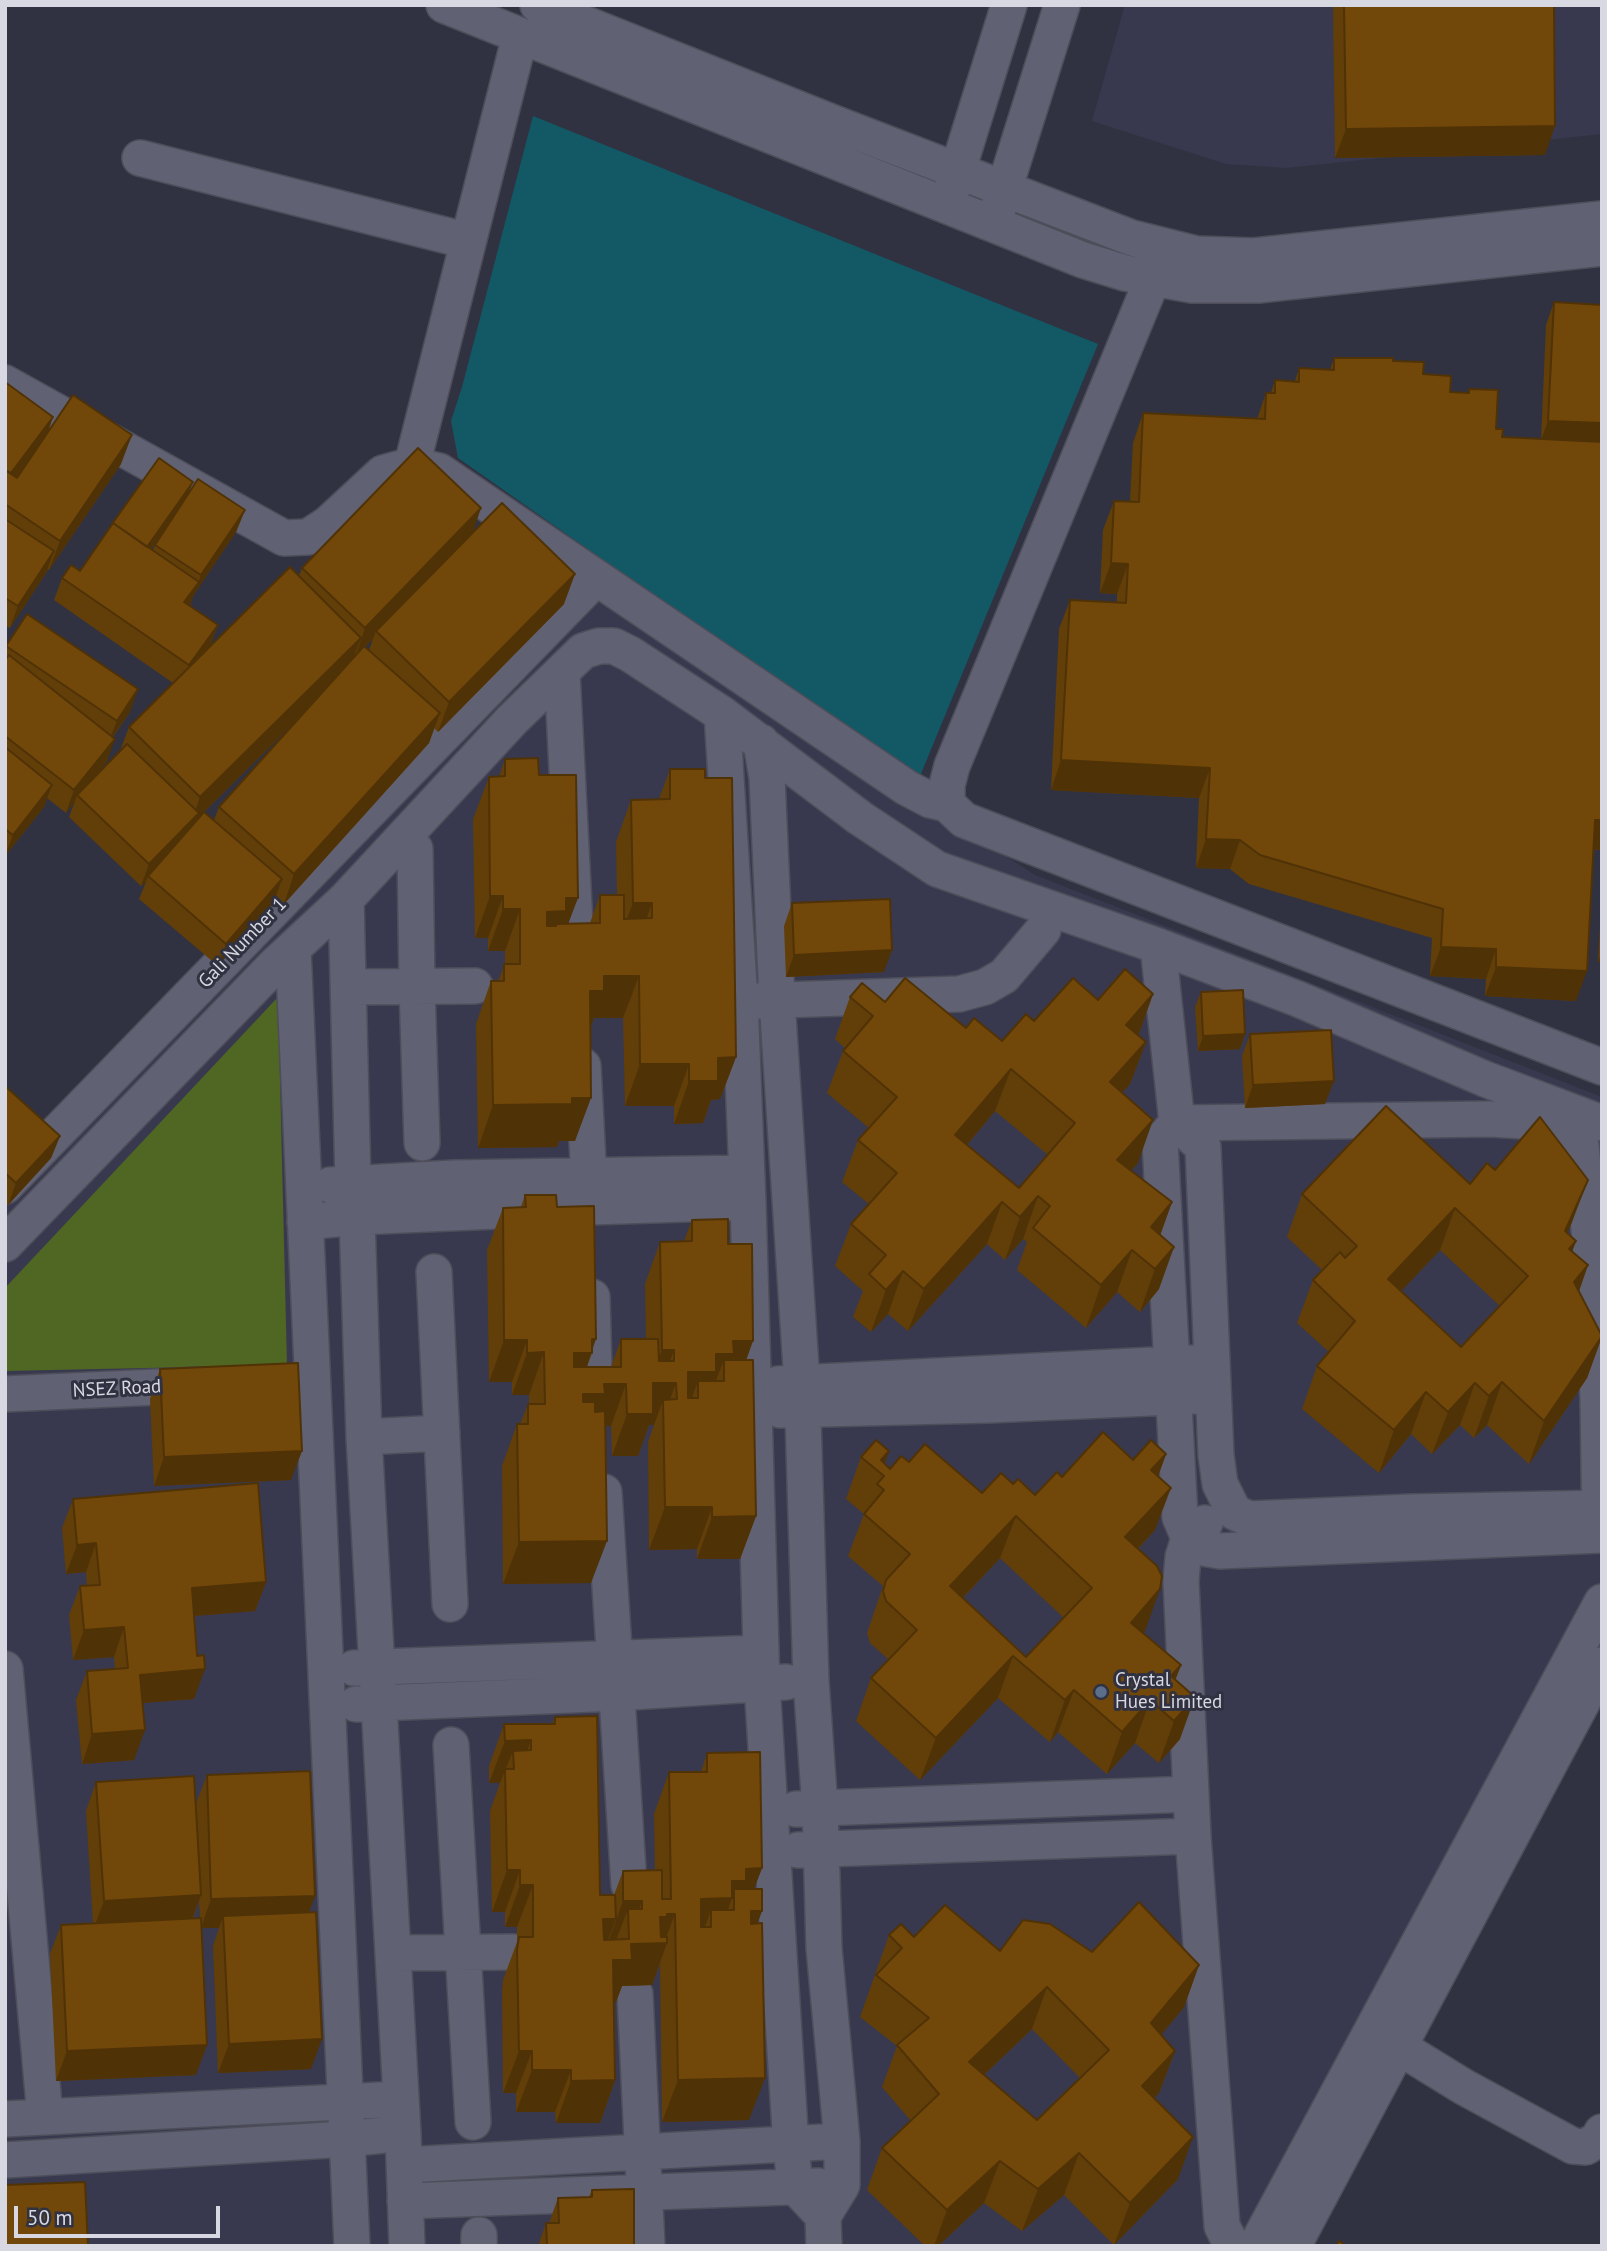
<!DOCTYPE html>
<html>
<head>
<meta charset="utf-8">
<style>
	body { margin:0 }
	#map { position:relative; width:1607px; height:2251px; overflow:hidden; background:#313241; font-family:"PT Sans",sans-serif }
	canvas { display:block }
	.frame { position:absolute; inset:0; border:7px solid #d8d8e2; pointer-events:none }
	.scale { position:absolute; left:14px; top:2206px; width:206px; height:32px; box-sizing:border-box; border:4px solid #d8d8e2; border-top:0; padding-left:9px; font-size:21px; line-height:24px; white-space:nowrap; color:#d8d8e2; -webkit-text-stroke:5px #313241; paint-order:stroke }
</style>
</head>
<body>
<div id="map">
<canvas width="1607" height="2251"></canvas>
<div class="frame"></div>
<div class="scale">50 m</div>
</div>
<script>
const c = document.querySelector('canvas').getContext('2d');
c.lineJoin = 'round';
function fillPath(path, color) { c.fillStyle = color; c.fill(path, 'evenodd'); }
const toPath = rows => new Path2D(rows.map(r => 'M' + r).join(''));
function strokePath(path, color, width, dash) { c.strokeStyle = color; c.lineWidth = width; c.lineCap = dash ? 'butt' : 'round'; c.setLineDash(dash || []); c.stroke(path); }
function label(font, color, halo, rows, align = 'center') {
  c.font = font + ' "PT Sans",sans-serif'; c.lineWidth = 6; c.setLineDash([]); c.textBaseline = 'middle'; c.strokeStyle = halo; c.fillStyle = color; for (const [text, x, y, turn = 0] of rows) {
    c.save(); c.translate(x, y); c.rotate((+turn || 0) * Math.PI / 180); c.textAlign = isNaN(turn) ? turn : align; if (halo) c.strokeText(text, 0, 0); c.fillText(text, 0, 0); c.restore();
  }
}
fillPath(toPath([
	[1125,5,1602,5,1602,134,1286,168,1226,164,1092,121],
	[589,585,1035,875,1602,1097,1602,1607,1282,2246,5,2246,5,1189]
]), '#38394e');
fillPath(toPath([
	[278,997,287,1365,5,1371,5,1288]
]), '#4f6722');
fillPath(toPath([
	[533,116,1098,344,918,781,458,458,451,421,462,387]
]), '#135865');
const minor = toPath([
	[444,5,1083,260,1125,273,1192,285,1258,285,1602,248],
	[538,5,836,124,1132,238,1196,254,1254,256,1602,219],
	[140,158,468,241],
	[951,192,1009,5],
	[997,212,1062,5],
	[1153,278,952,766,947,785,947,804,964,820,1602,1067],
	[5,383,284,538,308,537,328,524,383,473,412,465,439,471,907,788,930,800,947,804],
	[412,465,520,36],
	[562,672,576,945],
	[722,714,740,1001,748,1202,762,1684,791,2146,795,2186,823,2216],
	[761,742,767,778,777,1000,802,1383,811,1681,820,1808,824,1948,842,2141,842,2185,823,2216,824,2246],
	[415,849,417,987,422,1143],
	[346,899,353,1183,357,1217,364,1437,403,2133,407,2246],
	[1158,946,1177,1123,1203,1147,1216,1455,1220,1484,1234,1512,1249,1519,1411,1512,1602,1508],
	[293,949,352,2246],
	[349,987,475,986],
	[754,1001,959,994,985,987,1004,976,1043,930],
	[583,1066,590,1199],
	[330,1185,454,1178,746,1173],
	[5,1186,596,578],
	[305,1222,357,1217,590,1207,748,1202],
	[5,1244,276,964,346,899,512,720,583,651,599,646,614,646,630,654,722,714,860,818,937,869,1158,946,1298,999,1485,1079,1602,1123],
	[434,1272,450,1604],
	[592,1297,594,1371],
	[778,1384,1194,1363],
	[5,1394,201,1385],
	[780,1410,989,1405,1196,1396],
	[364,1437,442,1433],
	[604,1492,629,1885],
	[1205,1523,1189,1538,1183,1557,1181,1581,1193,1836,1222,2226,1232,2246],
	[1600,1535,1598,1399,1590,1239,1581,1145,1572,1131,1556,1123,1491,1119,1177,1123,1160,1142,1180,1517,1189,1538,1203,1548,1220,1551,1602,1535],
	[354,1668,760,1653],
	[5,1669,45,2116],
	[356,1704,617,1693,786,1682],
	[451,1745,473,2122],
	[796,1809,1191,1794],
	[798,1850,1193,1836],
	[393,1953,513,1952],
	[635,1994,647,2246],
	[1399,2047,1464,2087,1573,2146,1586,2147,1598,2139,1602,2132],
	[5,2119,401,2099],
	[5,2160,346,2139,403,2133],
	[405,2165,842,2141],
	[405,2201,818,2186],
	[479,2235,479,2246],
	[1256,2246,1602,1602],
	[1293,2246,1602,1665]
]);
strokePath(minor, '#4e4e5b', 38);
strokePath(minor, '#606172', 35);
fillPath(toPath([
	[1333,5,1554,5,1545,155,1335,158],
	[1554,302,1602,305,1602,850,1593,850,1576,1001,1485,996,1486,979,1430,976,1432,938,1249,884,1230,869,1196,868,1199,798,1051,790,1059,629,1070,600,1117,603,1117,594,1100,593,1103,530,1114,501,1130,501,1133,443,1143,413,1257,419,1266,393,1271,393,1275,380,1295,381,1299,368,1330,370,1334,358,1393,361,1423,374,1450,392,1468,393,1469,389,1502,437,1541,439,1546,325],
	[5,382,53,417,47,434,121,464,49,570,48,569,46,573,10,628,5,625],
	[188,494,245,510,236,532,193,596,190,606,218,625,210,646,299,576,302,568,473,532,564,604,438,732,434,728,429,743,284,904,276,897,274,902,218,966,139,899,146,882,141,886,69,817,75,801,66,813,47,798,44,807,5,856,6,646,130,712,113,737,107,761,92,780,120,751,129,727,173,683,54,600,62,578,80,571,111,527,112,524],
	[174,516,155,545,153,550,151,549],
	[373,639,369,650,365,647],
	[300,717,219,807,214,820,204,812],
	[505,759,539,775,569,924,590,923,600,895,617,895,616,842,631,800,659,799,670,769,705,778,736,1057,720,1099,711,1100,703,1123,674,1124,674,1106,625,1106,623,1018,594,1018,590,1029,575,1141,559,1141,557,1147,478,1148,476,1024,491,981,498,981,505,964,505,951,488,951,488,938,475,938,473,819,489,777,499,777],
	[1602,889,1602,962,1598,962],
	[792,903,884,972,786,977,784,926],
	[1201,992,1245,1034,1240,1049,1198,1051,1195,1007],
	[1153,994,1138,1036,1146,1042,1130,1084,1122,1093,1138,1163,1131,1170,1172,1202,1160,1235,1159,1289,1140,1312,1117,1292,1086,1328,1017,1270,1027,1242,1023,1239,1005,1260,987,1244,908,1331,888,1314,871,1332,853,1317,863,1291,835,1266,851,1224,869,1204,842,1182,858,1140,869,1128,827,1093,843,1051,845,1048,835,1039,850,997,885,1002,1002,1041,1034,1021,1098,1000],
	[995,1111,1048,1155,1019,1188,967,1145],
	[1250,1034,1325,1104,1245,1108,1242,1056],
	[5,1086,60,1136,51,1158,8,1205,5,1202],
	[1495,1170,1572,1222,1567,1233,1576,1241,1572,1252,1588,1265,1579,1291,1602,1337,1587,1378,1529,1464,1487,1425,1474,1438,1460,1425,1432,1454,1411,1434,1379,1473,1302,1409,1317,1366,1329,1352,1297,1323,1313,1280,1322,1270,1287,1237,1302,1194,1470,1184],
	[1440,1250,1500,1306,1461,1347,1401,1291],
	[525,1195,557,1207,592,1350,592,1353,587,1367,611,1367,621,1339,646,1339,645,1284,660,1242,684,1241,692,1220,728,1244,746,1360,756,1516,740,1559,697,1559,697,1549,649,1550,648,1442,654,1425,649,1425,638,1456,612,1456,611,1426,605,1426,591,1583,503,1584,502,1466,517,1424,520,1424,528,1404,529,1404,529,1395,512,1395,512,1382,489,1382,487,1250,503,1208,521,1207],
	[160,1369,291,1480,154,1486,150,1399],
	[1166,1454,1158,1476,1155,1530,1138,1549,1145,1631,1143,1633,1181,1665,1175,1680,1180,1739,1159,1763,1135,1743,1107,1774,1058,1732,1050,1742,998,1698,920,1780,856,1721,871,1678,889,1660,870,1643,867,1633,883,1586,848,1556,864,1514,846,1499,861,1457,885,1464,890,1469,909,1462,982,1493,1013,1484,1035,1495,1062,1477,1133,1460],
	[1000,1558,1064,1618,1026,1657,963,1598],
	[73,1499,266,1582,255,1611,194,1616,194,1699,142,1703,134,1760,82,1764,76,1700,87,1671,115,1669,114,1657,73,1660,69,1615,80,1586,87,1586,86,1572,66,1574,62,1528],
	[555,1717,600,1895,614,1895,623,1871,655,1870,654,1814,669,1772,701,1772,707,1753,762,1868,754,1889,758,1923,749,2120,662,2122,660,1964,652,1985,622,1986,616,2002,614,2002,615,2080,600,2123,556,2123,555,2112,516,2112,516,2093,503,2093,502,1992,503,1980,517,1942,517,1927,505,1927,505,1912,492,1912,490,1811,500,1783,489,1783,489,1766,504,1724,552,1724],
	[207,1775,315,1896,308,1913,311,2069,218,2073,213,1946,219,1928,202,1928,196,2075,56,2081,50,1954,61,1925,93,1923,86,1811,96,1782,196,1804],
	[199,1900,200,1918,193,1919],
	[889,1935,914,1937,1000,1951,1092,1952,1199,1965,1184,2007,1161,2035,1175,2051,1159,2093,1154,2098,1178,2179,1114,2245,1064,2195,1022,2231,984,2203,938,2246,925,2246,867,2190,882,2148,911,2121,882,2087,897,2046,860,2017],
	[1032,2029,1080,2078,1037,2120,984,2075],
	[592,2190,634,2246,538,2246,546,2223,549,2223,558,2198,589,2197]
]), '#623e09');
fillPath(toPath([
	[1555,126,1545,155,1335,158,1346,129],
	[53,417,45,440,5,492,7,478],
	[1548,421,1602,423,1602,446,1540,443],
	[132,435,121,464,49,570,60,541],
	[193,482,187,497,141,563,146,548],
	[481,508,471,538,376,631,373,639,355,658,365,628],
	[245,510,236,532,193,596,190,605,176,625,184,602,198,584,201,575],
	[54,551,46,573,10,628,18,606],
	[1111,563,1128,564,1117,594,1100,593],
	[575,574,564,604,438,732,449,702],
	[218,625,209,648,181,688,189,665],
	[361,638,350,667,196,820,148,876,146,882,141,886,149,864,192,820,200,797],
	[138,689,130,712,108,743,117,721],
	[440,713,429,743,284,904,294,874],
	[115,739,107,761,79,796,77,795,75,801,66,813,74,790],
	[1061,760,1210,768,1199,798,1051,790],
	[52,785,44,807,5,856,13,835],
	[1595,820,1602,820,1602,850,1584,849],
	[1206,839,1240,840,1230,869,1196,868],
	[282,879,274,902,218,966,226,944],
	[490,896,503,896,488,938,475,938],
	[566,898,578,898,562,940,556,924,545,954,547,912],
	[633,903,652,903,637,945,617,945],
	[503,909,520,909,505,951,488,951],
	[1441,947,1496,949,1486,979,1430,976],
	[892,950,884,972,786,977,794,955],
	[1602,952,1602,962,1598,962],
	[1496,967,1587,971,1576,1001,1485,996],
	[604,976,639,976,623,1018,594,1018,588,1033,590,991],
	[1153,994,1138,1036,1126,1025],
	[1245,1034,1240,1049,1198,1051,1203,1036],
	[1146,1042,1130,1084,1094,1124,1110,1082],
	[736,1057,720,1099,711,1100,703,1123,674,1124,689,1081,718,1058],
	[640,1064,689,1064,674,1106,625,1106],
	[1011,1069,995,1111,940,1177,955,1135],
	[1334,1081,1325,1104,1245,1108,1253,1085],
	[572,1098,591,1098,575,1141,559,1141,557,1147,478,1148,493,1105],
	[1153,1120,1138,1163,1102,1202,1117,1160],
	[60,1136,51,1158,8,1205,16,1183],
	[1588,1180,1572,1222,1550,1274,1565,1231],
	[1038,1196,1023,1239,1005,1260,1020,1217],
	[1002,1202,987,1244,908,1331,924,1289],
	[1172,1202,1157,1244,1151,1227],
	[1455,1208,1440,1250,1373,1321,1388,1279],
	[1576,1241,1560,1283,1569,1249],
	[1174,1247,1159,1289,1140,1312,1155,1269],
	[1132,1250,1117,1292,1086,1328,1101,1285],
	[1588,1265,1573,1308,1574,1282],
	[903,1271,888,1314,871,1332,886,1290],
	[1602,1336,1587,1378,1529,1464,1544,1421],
	[592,1339,596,1339,577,1395,574,1353],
	[504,1340,527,1340,512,1382,489,1382],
	[733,1341,753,1341,738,1383,724,1381,724,1360,710,1396,698,1398,698,1381,686,1414,688,1372,716,1354],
	[662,1350,674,1350,662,1383,676,1383,663,1419,663,1400,654,1425,649,1425,638,1456,612,1456,627,1414,646,1392],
	[544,1352,529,1395,512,1395,527,1353],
	[1502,1382,1487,1425,1474,1438,1489,1396],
	[1475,1383,1460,1425,1432,1454,1448,1412],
	[604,1384,626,1384,611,1426,593,1426,567,1437,583,1394],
	[1426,1392,1411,1434,1379,1473,1394,1430],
	[302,1451,291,1480,154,1486,164,1457],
	[889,1451,881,1474,881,1460],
	[1166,1454,1151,1496,1151,1470],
	[1171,1488,1155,1530,1109,1579,1125,1537],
	[665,1507,712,1507,697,1549,649,1550],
	[756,1516,740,1559,697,1559,712,1517],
	[1016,1516,1000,1558,934,1628,950,1586],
	[607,1541,591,1583,503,1584,519,1542],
	[96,1543,86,1572,66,1574,77,1545],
	[266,1582,255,1611,181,1617,192,1588],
	[1160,1589,1145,1631,1116,1665,1131,1623],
	[124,1627,114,1657,73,1660,84,1630],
	[1013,1656,998,1698,920,1780,936,1738],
	[1181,1665,1165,1707,1171,1676],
	[205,1669,194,1699,129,1704,140,1675],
	[1074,1690,1058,1732,1050,1742,1065,1700],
	[1195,1697,1180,1739,1159,1763,1174,1721],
	[1150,1700,1135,1743,1107,1774,1122,1732],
	[145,1730,134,1760,82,1764,92,1734],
	[531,1740,516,1782,513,1751,500,1783,489,1783,505,1741],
	[762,1868,746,1910,734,1910,734,1889,730,1898,732,1898,717,1941,711,1927,711,1910,700,1941,701,1899,732,1881,746,1869],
	[507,1870,520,1870,505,1912,492,1912],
	[520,1885,533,1885,517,1927,505,1927],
	[201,1895,190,1925,93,1930,104,1901],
	[315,1896,304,1925,223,1916,219,1928,201,1928,211,1899],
	[623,1901,642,1901,629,1936,628,1909,615,1943,608,1943],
	[751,1911,762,1911,747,1953],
	[667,1914,675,1914,664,1943,667,1943,652,1985,622,1986,616,2002,598,2002,613,1960,660,1917],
	[603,1919,616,1919,600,1961],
	[1199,1965,1184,2007,1136,2066,1151,2023],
	[1047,1987,1032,2029,953,2104,969,2062],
	[322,2039,311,2069,218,2073,229,2044],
	[207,2045,196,2075,56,2081,67,2051],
	[519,2051,532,2051,516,2093,503,2093],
	[1175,2051,1159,2093,1126,2128,1142,2086],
	[532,2070,571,2070,555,2112,516,2112],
	[765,2078,749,2120,662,2122,678,2080],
	[615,2080,600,2123,556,2123,571,2081],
	[1193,2137,1178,2179,1114,2245,1130,2203],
	[1079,2153,1064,2195,1022,2231,1038,2189],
	[1000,2161,984,2203,938,2246,934,2246,947,2210]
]), '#503207');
const building = toPath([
	[1344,5,1554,5,1555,126,1346,129,1344,5],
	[1554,302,1602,305,1602,423,1548,421,1554,302],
	[1334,358,1393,358,1393,361,1424,362,1423,374,1451,376,1450,392,1469,393,1469,389,1498,390,1496,429,1503,429,1502,437,1602,442,1602,820,1595,820,1587,971,1496,967,1496,949,1441,947,1443,909,1260,855,1240,840,1206,839,1210,768,1061,760,1070,600,1126,603,1128,564,1111,563,1114,501,1139,502,1143,413,1265,419,1266,393,1275,393,1275,380,1299,382,1299,368,1334,370,1334,358],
	[5,382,53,417,11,473,5,470,5,382],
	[73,395,132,435,60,541,5,504,5,470,17,478,73,395],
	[418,448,481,508,365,628,302,568,418,448],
	[159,458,193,482,147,547,113,523,112,524,159,458],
	[198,479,245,510,201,575,155,545,198,479],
	[502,503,575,574,449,702,376,631,502,503],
	[5,519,54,551,18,606,5,598,5,519],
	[113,523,199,582,184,602,218,625,189,665,62,578,71,565,80,571,113,523],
	[290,567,361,638,200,797,129,727,290,567],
	[27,614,138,689,117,721,6,646,27,614],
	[364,646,440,713,294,874,219,807,364,646],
	[9,655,115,739,74,790,5,736,5,660,9,655],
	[127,744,199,813,149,864,77,795,127,744],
	[5,747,52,785,13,835,5,829,5,747],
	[538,758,539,775,576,775,578,898,566,898,566,911,547,912,547,926,556,926,556,924,600,923,600,895,624,895,624,919,652,918,652,903,633,903,631,800,670,799,670,769,705,769,705,778,732,778,736,1057,718,1058,718,1081,689,1081,689,1064,640,1064,639,976,604,976,604,991,590,991,591,1098,572,1098,572,1104,493,1105,491,981,504,981,504,964,520,964,520,909,503,909,503,896,490,896,489,777,505,776,505,759,538,758],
	[204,812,282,879,226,944,148,876,204,812],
	[890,899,892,950,794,955,792,903,890,899],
	[1125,969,1153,994,1126,1025,1146,1042,1110,1082,1153,1120,1117,1160,1172,1202,1151,1227,1174,1247,1155,1269,1132,1250,1101,1285,1033,1228,1050,1206,1038,1196,1020,1217,1002,1202,924,1289,903,1271,886,1290,869,1274,886,1255,851,1224,897,1173,858,1140,897,1097,843,1051,873,1016,850,997,862,983,885,1002,905,978,966,1028,974,1018,1002,1041,1026,1014,1034,1021,1073,978,1098,1000,1125,969],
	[1011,1069,1075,1123,1019,1188,955,1135,1011,1069],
	[1243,990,1245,1034,1203,1036,1201,992,1243,990],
	[1331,1030,1334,1081,1253,1085,1250,1034,1331,1030],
	[5,1086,60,1136,16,1183,5,1173,5,1086],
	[1386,1106,1470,1184,1487,1163,1495,1170,1540,1117,1588,1180,1565,1231,1576,1241,1569,1249,1588,1265,1574,1282,1602,1336,1544,1421,1502,1382,1489,1396,1475,1383,1448,1412,1426,1392,1394,1430,1317,1366,1355,1321,1313,1280,1340,1252,1345,1258,1357,1246,1302,1194,1386,1106],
	[1455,1208,1528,1276,1461,1347,1388,1279,1455,1208],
	[525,1195,556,1195,557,1207,594,1206,596,1339,592,1339,592,1353,574,1353,574,1367,621,1367,621,1339,658,1339,659,1361,674,1361,674,1350,662,1350,660,1242,692,1241,692,1220,728,1219,728,1244,752,1244,753,1341,733,1341,734,1354,716,1354,716,1372,688,1372,688,1398,698,1398,698,1381,724,1381,724,1360,753,1360,756,1516,712,1517,712,1507,665,1507,663,1400,677,1399,676,1383,653,1383,653,1414,627,1414,626,1384,604,1384,605,1394,583,1394,583,1402,595,1402,595,1412,605,1411,607,1541,519,1542,517,1424,528,1424,528,1404,545,1404,544,1352,527,1353,527,1340,504,1340,503,1208,526,1207,525,1195],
	[298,1363,302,1451,164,1457,160,1369,298,1363],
	[1103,1432,1133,1460,1151,1440,1166,1454,1151,1470,1171,1488,1125,1537,1157,1566,1162,1576,1160,1589,1131,1623,1181,1665,1171,1676,1195,1697,1174,1721,1150,1700,1122,1732,1074,1690,1065,1700,1013,1656,936,1738,871,1678,917,1630,886,1601,883,1591,886,1580,910,1554,864,1514,884,1490,877,1484,884,1476,861,1457,876,1440,889,1451,881,1460,890,1469,901,1456,909,1462,925,1444,982,1493,1001,1473,1013,1484,1018,1479,1035,1495,1057,1472,1062,1477,1103,1432],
	[1016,1516,1092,1588,1026,1657,950,1586,1016,1516],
	[258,1483,266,1582,192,1588,197,1656,204,1655,205,1669,140,1675,145,1730,92,1734,87,1671,128,1668,124,1627,84,1630,80,1586,100,1585,96,1543,77,1545,73,1499,258,1483],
	[597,1716,600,1895,615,1895,616,1919,603,1919,604,1940,629,1939,628,1909,642,1909,642,1901,623,1901,623,1871,662,1870,662,1899,671,1899,669,1772,707,1772,707,1753,760,1752,762,1868,746,1869,746,1881,732,1881,732,1898,701,1899,701,1927,711,1927,711,1910,734,1910,734,1889,762,1889,762,1911,751,1911,751,1924,762,1923,765,2078,678,2080,675,1914,667,1914,667,1917,660,1917,661,1937,667,1937,667,1943,631,1944,632,1960,613,1960,615,2080,571,2081,571,2070,532,2070,532,2051,519,2051,517,1950,519,1937,533,1937,533,1885,520,1885,520,1870,507,1870,505,1769,514,1769,513,1751,531,1750,531,1740,505,1741,504,1724,555,1724,555,1717,597,1716],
	[310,1771,315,1896,211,1899,207,1775,310,1771],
	[194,1776,201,1895,104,1901,96,1782,194,1776],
	[1139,1902,1199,1965,1151,2023,1175,2051,1142,2086,1193,2137,1130,2203,1079,2153,1038,2189,1000,2161,947,2210,882,2148,939,2094,897,2045,929,2018,876,1975,902,1948,889,1935,901,1924,914,1937,945,1905,1000,1951,1023,1920,1050,1924,1092,1952,1139,1902],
	[1047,1987,1109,2050,1037,2120,969,2062,1047,1987],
	[316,1912,322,2039,229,2044,223,1916,316,1912],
	[201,1918,207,2045,67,2051,61,1925,201,1918],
	[85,2182,88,2246,5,2246,5,2185,85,2182],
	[634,2189,634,2246,547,2246,546,2223,559,2223,558,2198,592,2197,592,2190,634,2189],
	[1339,2241,1346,2246,1336,2246,1339,2241]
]);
fillPath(building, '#72480a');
strokePath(building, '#503207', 2);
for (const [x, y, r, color] of [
	[1101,1692,7,"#5c6f8a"]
]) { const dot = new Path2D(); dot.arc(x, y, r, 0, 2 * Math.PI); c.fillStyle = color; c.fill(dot); strokePath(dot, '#313241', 2.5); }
label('19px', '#d8d8e2', '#313241', [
	["Gali Number 1",243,943,-46],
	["NSEZ Road",117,1389,-3]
]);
label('19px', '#d8d8e2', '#313241', [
	["Crystal",1115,1681],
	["Hues Limited",1115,1703]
], 'left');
</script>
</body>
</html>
